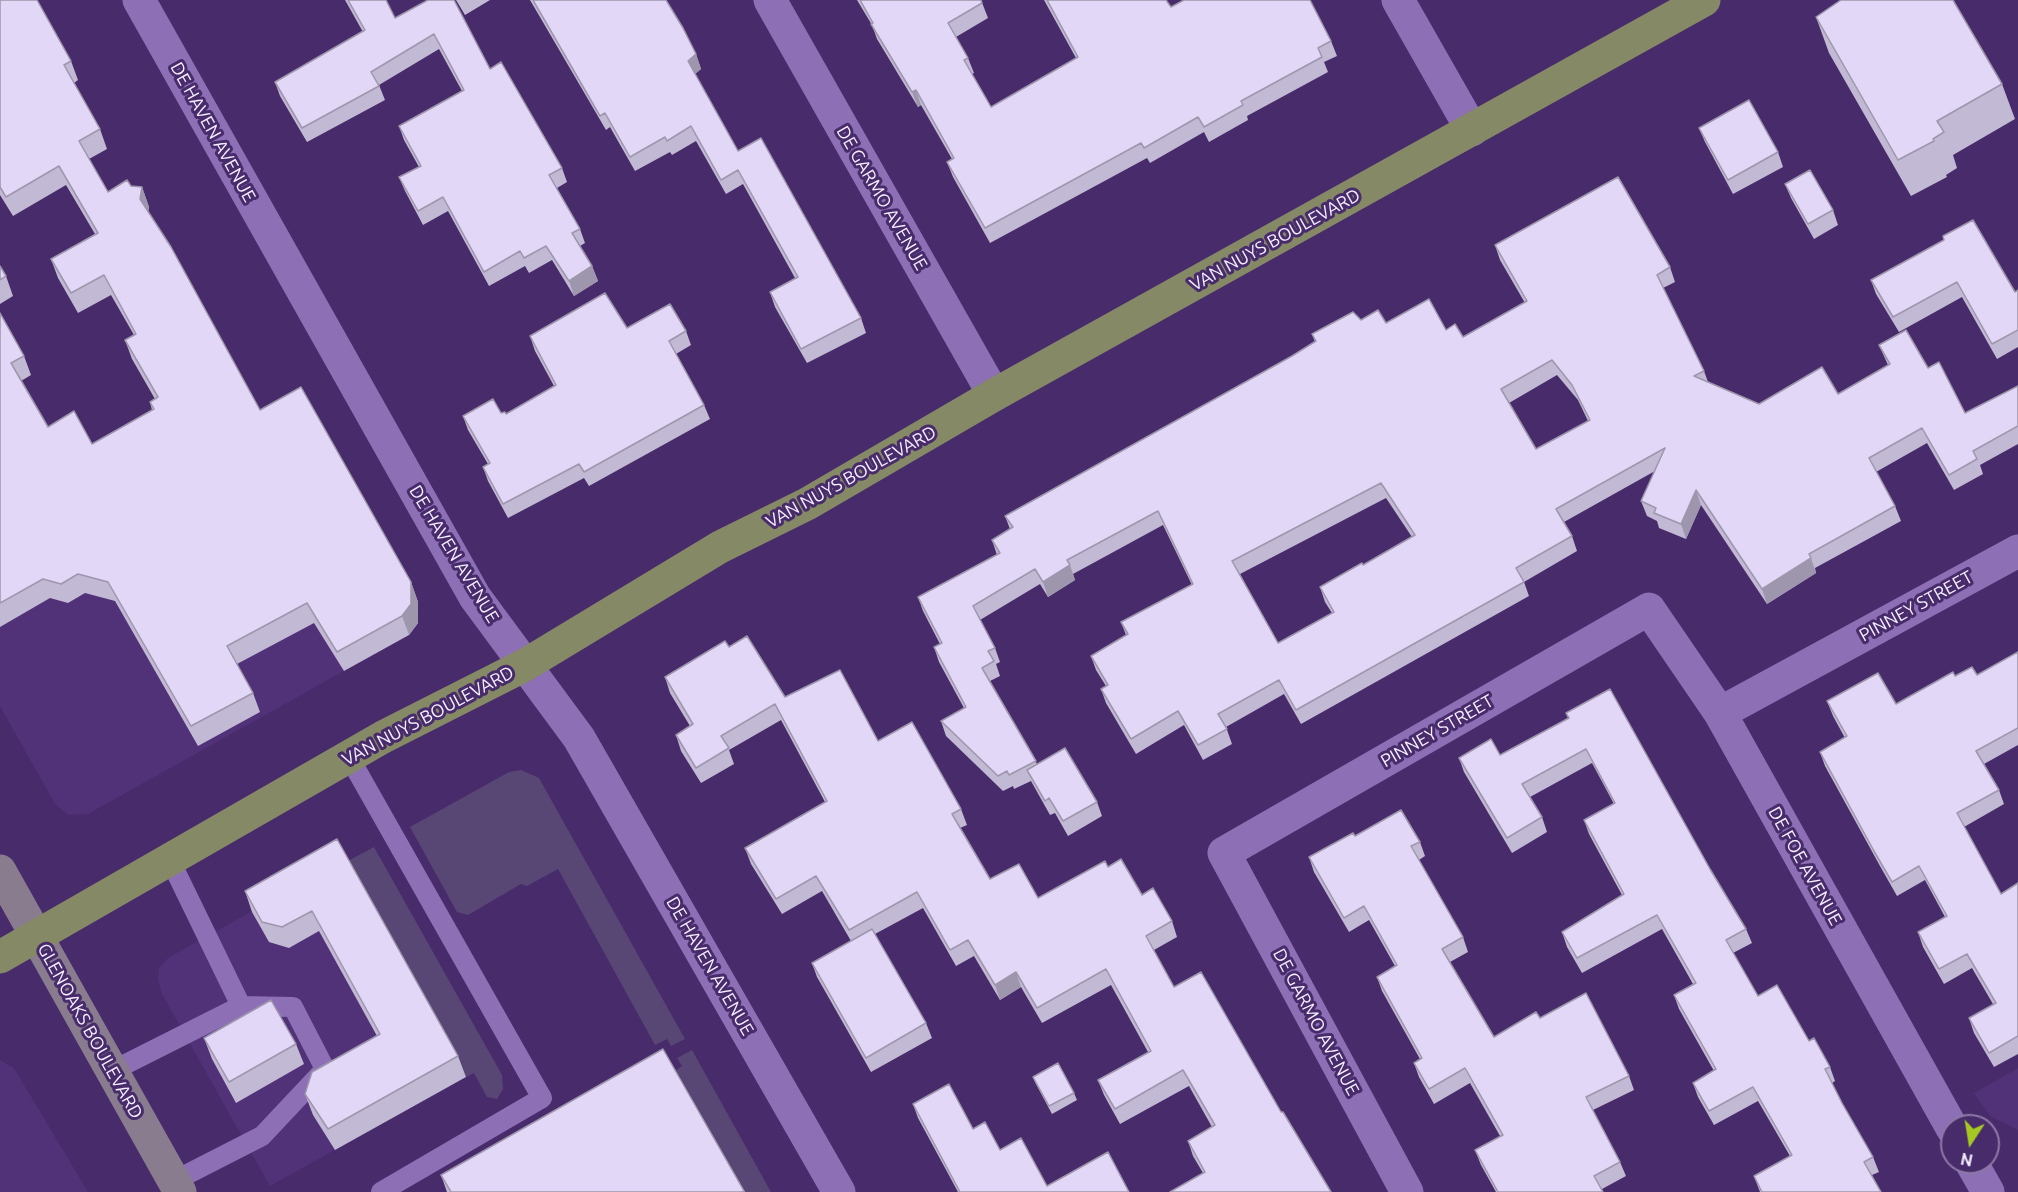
<!DOCTYPE html>
<html>
<head>
<meta charset="utf-8">
<style>
	body { margin:0 }
	#map { position:relative; width:2018px; height:1192px; overflow:hidden; background:#482b6b; font-family:Ubuntu,sans-serif }
	canvas { display:block }
	.north { position:absolute; left:1940px; top:1114px; width:60px; height:60px; box-sizing:border-box; background:#482b6b; border:2px solid #8d79a6; border-radius:50%; rotate:192deg; font-size:16px; font-weight:700; line-height:24px; text-align:center; color:#f5efff }
	.north::after { content:''; display:block; margin:auto; width:21px; height:27px; background:#a5c823; clip-path:polygon(50% 0,100% 100%,50% 72%,0 100%) }
</style>
</head>
<body>
<div id="map">
<canvas width="2018" height="1192"></canvas>
<div class="north">N</div>
</div>
<script>
const c = document.querySelector('canvas').getContext('2d');
c.lineJoin = 'round';
function fillPath(path, color) { c.fillStyle = color; c.fill(path, 'evenodd'); }
const toPath = rows => new Path2D(rows.map(r => 'M' + r).join(''));
function strokePath(path, color, width, dash) { c.strokeStyle = color; c.lineWidth = width; c.lineCap = dash ? 'butt' : 'round'; c.setLineDash(dash || []); c.stroke(path); }
function label(font, color, halo, rows, align = 'center') {
  c.font = font + ' Ubuntu,sans-serif'; c.lineWidth = 6; c.setLineDash([]); c.textBaseline = 'middle'; c.strokeStyle = halo; c.fillStyle = color; for (const [text, x, y, turn = 0] of rows) {
    c.save(); c.translate(x, y); c.rotate((+turn || 0) * Math.PI / 180); c.textAlign = isNaN(turn) ? turn : align; if (halo) c.strokeText(text, 0, 0); c.fillText(text, 0, 0); c.restore();
  }
}
fillPath(toPath([
	[221,455,344,671,88,814,68,815,55,804,0,706,0,578],
	[344,860,466,1077,270,1186,162,994,158,980,159,968,168,958],
	[0,1060,14,1068,88,1192,0,1192],
	[2018,1068,2018,1130,1990,1116,1974,1093]
]), '#513178');
fillPath(toPath([
	[521,770,539,778,685,1039,671,1046,667,1039,655,1045,558,869,527,886,521,884,468,915,457,912,410,827,509,772],
	[374,847,502,1075,503,1089,497,1099,487,1097,474,1073,466,1077,346,862],
	[692,1050,771,1192,745,1192,676,1070,682,1066,677,1058]
]), '#584674');
strokePath(toPath([
	[349,757,542,1098,381,1192],
	[170,860,241,1006],
	[112,1071,241,1006,293,1007,325,1069,262,1136,174,1181]
]), '#8c6fb5', 20);
strokePath(toPath([
	[139,0,475,597,579,738,839,1192],
	[770,0,994,395],
	[1398,0,1472,130],
	[1720,713,2018,551],
	[1971,1162,1988,1192],
	[1407,1192,1224,853,1649,609,1720,713,1952,1128]
]), '#8c6fb5', 33);
strokePath(toPath([
	[0,871,180,1192]
]), '#897c8e', 33);
strokePath(toPath([
	[0,957,383,737,525,665,720,547,807,504,994,395,1704,0]
]), '#858966', 33);
fillPath(toPath([
	[0,0,71,61,78,80,74,83,100,129,107,149,89,159,108,192,131,186,142,187,149,207,148,212,260,410,411,582,418,602,418,623,409,635,344,671,314,623,237,664,253,693,260,712,198,746,115,601,85,593,68,603,50,598,0,627,0,313,24,356,31,375,21,381,48,427,92,444,152,410,150,402,155,399,132,359,125,340,134,335,111,295,78,313,58,278,51,259,95,234,66,185,13,216,0,195],
	[345,0,386,0,395,18,428,0,490,69,562,168,567,182,557,188,580,229,585,243,580,246,592,266,598,281,574,296,552,260,529,273,525,266,489,286,448,211,423,225,405,191,399,177,419,167,404,140,399,126,462,91,439,49,379,85,385,100,307,142,280,96,275,82,363,32],
	[456,0,490,0,465,15],
	[530,0,666,0,696,54,701,69,695,74,738,151,861,318,866,333,807,363,775,307,770,292,795,278,743,184,726,194,696,141,672,155,670,152,635,171,610,127,606,130],
	[857,0,981,0,988,18,956,37,968,58,974,73,972,74,991,107,1076,58,1044,0,1166,0,1171,7,1331,41,1337,56,1324,62,1328,72,1247,116,1248,120,1209,142,1204,132,1150,163,1147,158,990,243,953,177,947,162,952,159,921,105,918,107,877,39,872,25],
	[1816,17,2002,84,2015,119,1953,155,1957,168,1946,175,1947,177,1911,196,1829,53],
	[1699,128,1778,152,1783,167,1733,194,1705,142],
	[1785,184,1833,210,1838,225,1814,239,1791,198],
	[1944,240,2015,292,2018,290,2018,347,1997,359,1962,297,1899,332,1876,294,1871,280],
	[1495,245,1670,267,1675,282,1663,288,1704,371,1708,382,1759,404,1838,394,1888,365,1879,345,1928,368,1965,413,2018,386,2018,444,1980,465,1983,474,1954,490,1927,443,1876,472,1895,506,1901,521,1815,568,1816,573,1767,604,1701,505,1686,539,1659,528,1657,521,1647,516,1641,501,1655,471,1564,522,1572,536,1577,551,1524,582,1529,596,1301,724,1284,694,1226,727,1232,744,1203,760,1184,725,1136,754,1106,703,1101,689,1106,686,1096,670,1091,656,1126,635,1121,622,1192,585,1163,525,1073,574,1075,580,1048,597,1040,584,980,620,995,648,1000,662,996,664,1000,676,990,681,1037,764,1097,802,1102,816,1068,836,1055,813,1050,815,1031,781,1014,789,1013,786,1003,791,946,736,941,721,964,708,939,662,934,647,940,644,923,611,918,597,997,555,992,540,1010,529,1005,516,1292,356,1315,342,1312,334,1361,320,1446,330,1463,337,1525,303,1500,260],
	[1557,375,1578,400,1588,421,1536,449,1509,403],
	[1386,498,1412,537,1363,565,1320,587,1325,602,1332,613,1278,643,1240,574],
	[0,266,6,276,13,296,0,304],
	[627,328,686,331,691,345,676,354,704,405,710,419,589,486,584,478,508,518,488,481,483,467,488,464,468,430,463,416,501,413,506,414,554,386,535,351,530,336],
	[729,647,785,697,878,741,961,809,967,825,960,828,990,879,1038,898,1108,867,1142,895,1172,921,1177,937,1154,950,1174,987,1281,1112,1203,1173,1193,1156,1188,1141,1212,1127,1189,1086,1120,1124,1104,1095,1098,1080,1148,1052,1111,985,1042,1023,1021,987,1000,1000,974,956,956,966,923,908,875,934,926,1023,932,1038,871,1072,817,977,812,963,851,941,822,891,782,914,751,864,745,848,825,802,781,720,729,750,734,764,701,783,681,751,676,735,690,726,670,693,665,677],
	[2018,652,2018,745,1984,764,1999,790,2004,804,1964,827,2001,894,2018,883,2018,1054,1994,1067,1974,1033,1969,1018,1993,1004,1972,968,1944,984,1923,947,1918,932,1945,917,1925,880,1897,896,1880,866,1825,766,1820,752,1845,738,1833,716,1827,701,1896,704,1955,676,1977,675],
	[1566,713,1710,869,1746,929,1752,943,1733,953,1758,996,1809,1041,1830,1067,1835,1081,1832,1083,1842,1103,1873,1157,1879,1172,1872,1175,1881,1192,1760,1192,1754,1176,1790,1156,1758,1101,1714,1125,1698,1097,1693,1083,1714,1071,1679,1009,1674,995,1693,984,1662,929,1582,973,1567,947,1562,932,1622,895,1589,834,1584,820,1614,804,1592,763,1530,797,1542,817,1547,832,1512,853,1464,772,1459,758,1500,755,1568,718],
	[1355,836,1420,842,1425,856,1419,860,1463,937,1468,952,1450,962,1494,1037,1540,1018,1629,1076,1634,1090,1593,1110,1620,1162,1626,1176,1602,1189,1603,1192,1496,1192,1481,1165,1475,1150,1500,1136,1470,1083,1434,1104,1419,1077,1414,1063,1420,1059,1382,991,1377,977,1395,966,1369,920,1349,932,1314,872,1309,857],
	[337,839,458,1056,466,1077,335,1150,313,1115,305,1094,377,1036,319,931,289,948,269,942,252,912,245,891],
	[204,1038,296,1044,304,1064,236,1103,212,1059],
	[663,1049,745,1192,447,1192,441,1175],
	[1033,1077,1074,1093,1077,1100,1052,1114,1036,1084],
	[913,1104,973,1129,1047,1186,1129,1192,958,1192,918,1118]
]), '#c2b9d4');
fillPath(toPath([
	[696,54,701,69,694,75,688,61],
	[916,90,921,105,918,107,912,92],
	[142,187,149,207,147,218,140,199],
	[592,266,598,281,574,296,569,281],
	[1696,490,1701,505,1686,539,1681,524],
	[1811,558,1816,573,1767,604,1762,589],
	[1070,565,1075,580,1048,597,1043,582],
	[411,582,418,602,418,623,409,635,402,616],
	[1016,972,1021,987,1000,1000,995,985]
]), '#9e96ac');
const building = toPath([
	[0,0,37,0,71,61,64,65,100,129,79,141,108,192,127,180,131,186,142,187,140,199,171,247,260,410,301,387,411,582,411,604,402,616,337,652,307,603,227,646,253,693,191,726,108,582,78,574,61,584,43,579,0,603,0,313,24,356,11,363,48,427,74,411,92,444,154,409,150,402,158,397,125,340,136,334,104,275,71,293,51,259,98,233,59,166,6,197,0,187,0,0],
	[348,0,386,0,395,18,428,0,454,0,490,69,501,62,562,168,549,175,580,229,572,233,592,266,569,281,546,246,524,258,520,251,484,272,443,197,418,211,399,177,421,166,399,126,464,90,434,34,371,72,379,86,302,128,275,82,365,30,348,0],
	[533,0,666,0,683,28,696,54,688,61,738,151,761,138,861,318,801,349,770,292,798,277,738,170,721,180,691,126,667,141,665,137,630,157,605,113,600,116,533,0],
	[860,0,981,0,982,3,948,23,968,58,964,60,991,107,1078,57,1047,0,1166,0,1171,7,1184,0,1310,0,1331,41,1318,48,1322,57,1241,101,1243,105,1204,127,1198,117,1144,148,1141,143,985,228,947,162,954,158,916,90,912,92,871,24,873,23,860,0],
	[1841,0,1953,0,2002,84,1937,121,1944,132,1933,139,1934,141,1898,160,1816,17,1841,0],
	[1749,100,1778,152,1728,180,1699,128,1749,100],
	[1810,170,1833,210,1808,224,1785,184,1810,170],
	[1618,177,1670,267,1657,275,1704,371,1694,376,1759,404,1822,367,1838,394,1890,364,1879,345,1906,330,1928,368,1939,362,1965,413,2018,386,2018,426,1973,451,1977,459,1949,475,1922,428,1869,458,1895,506,1809,554,1811,558,1762,589,1696,490,1681,524,1654,513,1656,508,1641,501,1665,448,1556,509,1572,536,1516,568,1524,582,1296,710,1279,680,1218,714,1227,729,1198,745,1178,711,1131,739,1101,689,1108,685,1091,656,1128,634,1121,622,1193,584,1158,511,1067,560,1070,565,1043,582,1035,569,973,606,995,648,988,651,994,661,982,668,1036,761,1009,775,1007,771,998,776,941,721,966,707,934,647,942,643,918,597,1000,553,992,540,1013,527,1005,516,1292,356,1316,341,1312,334,1353,312,1361,320,1378,310,1386,323,1429,299,1446,330,1455,324,1463,337,1527,301,1495,245,1618,177],
	[1552,360,1572,385,1590,420,1536,449,1501,389,1552,360],
	[1381,483,1415,535,1363,565,1362,563,1320,587,1334,612,1278,643,1232,561,1381,483],
	[1973,220,2015,292,2018,290,2018,330,1992,344,1957,282,1893,317,1871,280,1944,240,1943,236,1973,220],
	[0,266,6,276,0,280,0,266],
	[605,293,627,328,670,304,686,331,669,341,704,405,584,472,579,464,503,504,483,467,490,463,463,416,493,399,501,413,505,412,506,414,556,385,530,336,605,293],
	[747,636,785,697,840,670,878,741,912,722,961,809,952,814,990,879,1019,864,1038,898,1105,861,1108,867,1121,859,1142,895,1153,888,1172,921,1146,936,1174,987,1201,972,1281,1112,1283,1112,1331,1192,1170,1192,1205,1172,1188,1141,1215,1125,1183,1070,1115,1109,1098,1080,1151,1051,1106,969,1037,1008,1016,972,995,985,968,940,950,950,917,892,849,930,816,876,776,899,745,848,827,801,775,704,721,736,729,748,696,768,676,735,693,724,665,677,725,641,729,647,747,636],
	[2018,652,2018,728,1976,751,1999,790,1957,813,2001,894,2018,883,2018,1036,1989,1053,1969,1018,1996,1003,1967,954,1939,969,1918,932,1947,916,1919,866,1892,882,1874,851,1820,752,1847,736,1827,701,1878,673,1896,704,1953,672,1955,676,1972,667,1977,675,2018,652],
	[1610,689,1710,869,1746,929,1726,940,1758,996,1777,985,1809,1041,1814,1038,1830,1067,1825,1069,1842,1103,1873,1157,1864,1162,1881,1192,1762,1192,1754,1176,1792,1155,1753,1087,1709,1111,1693,1083,1716,1069,1674,995,1696,983,1657,915,1577,958,1562,932,1624,894,1584,820,1615,803,1586,749,1522,784,1542,817,1507,838,1459,758,1491,739,1500,755,1569,718,1566,713,1610,689],
	[1065,748,1097,802,1063,821,1049,798,1045,801,1027,770,1065,748],
	[1401,810,1420,842,1411,846,1463,937,1442,949,1494,1037,1536,1012,1540,1018,1586,993,1629,1076,1586,1097,1620,1162,1594,1176,1603,1192,1498,1192,1475,1150,1503,1135,1465,1068,1429,1089,1414,1063,1422,1058,1377,977,1397,965,1364,906,1344,918,1309,857,1353,833,1355,836,1401,810],
	[337,839,458,1056,328,1129,305,1094,312,1072,380,1034,312,911,282,927,262,922,245,891,337,839],
	[872,929,926,1023,866,1058,812,963,872,929],
	[271,1000,296,1044,229,1082,204,1038,271,1000],
	[663,1049,744,1191,742,1192,451,1192,441,1175,663,1049],
	[1058,1063,1074,1093,1049,1106,1033,1077,1058,1063],
	[949,1084,973,1129,985,1122,1000,1150,1021,1138,1047,1186,1108,1152,1129,1192,960,1192,913,1104,949,1084]
]);
fillPath(building, '#e2d7f6');
strokePath(building, '#9e96ac', 1.5);
label('18px', '#f5efff', '#482b6b', [
	["DE HAVEN AVENUE",213,132,61],
	["DE GARMO AVENUE",882,198,60],
	["VAN NUYS BOULEVARD",1275,240,-29],
	["VAN NUYS BOULEVARD",851,477,-29],
	["DE HAVEN AVENUE",454,554,59],
	["PINNEY STREET",1916,606,-29],
	["VAN NUYS BOULEVARD",428,716,-28],
	["PINNEY STREET",1437,731,-30],
	["DE FOE AVENUE",1805,866,61],
	["DE HAVEN AVENUE",710,966,60],
	["DE GARMO AVENUE",1316,1022,62],
	["GLENOAKS BOULEVARD",90,1031,61]
]);
</script>
</body>
</html>
